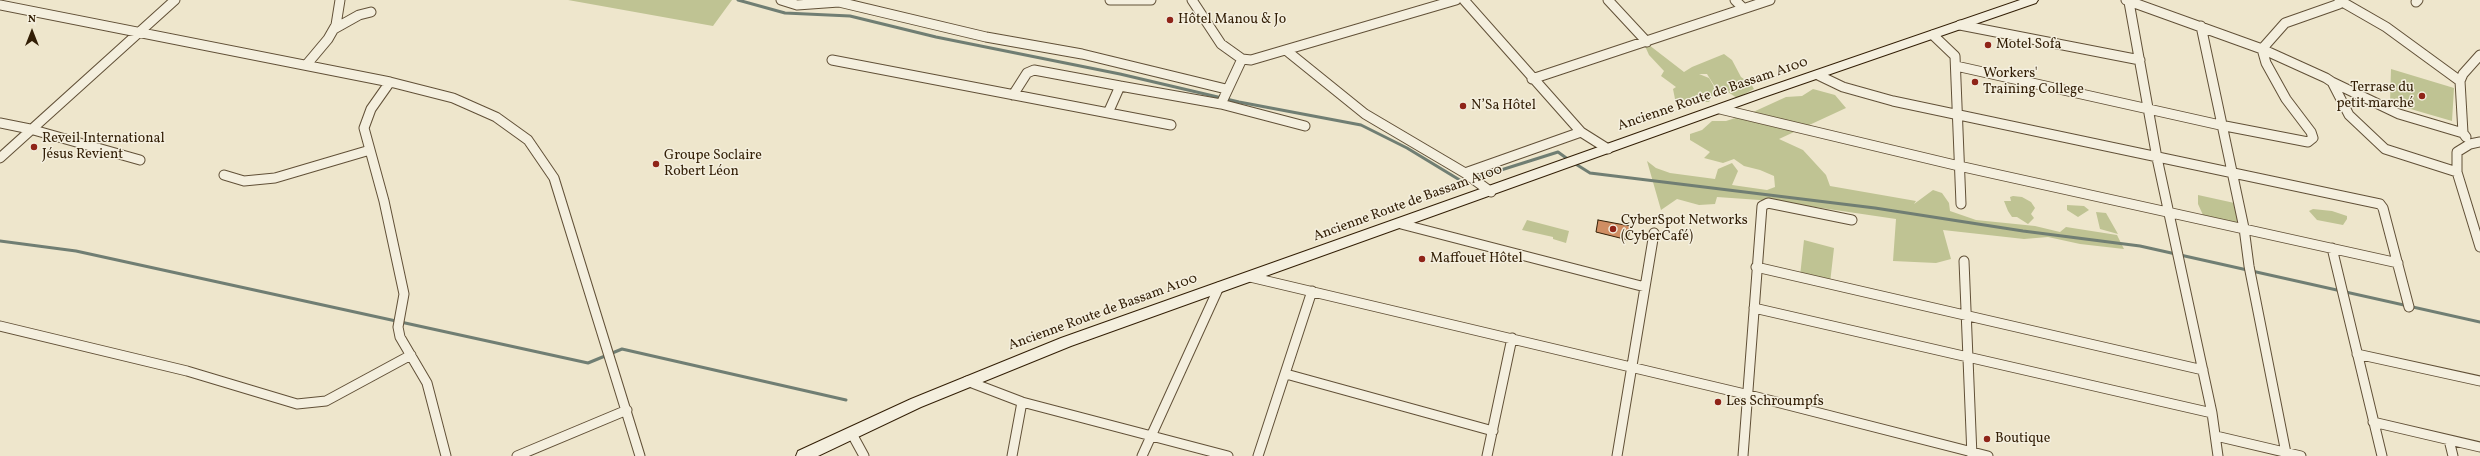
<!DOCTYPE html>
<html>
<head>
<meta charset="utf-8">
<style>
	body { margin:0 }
	#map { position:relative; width:2480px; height:456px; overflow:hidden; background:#eee6cc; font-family:Vollkorn,serif }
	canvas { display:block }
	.north { position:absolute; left:12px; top:12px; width:40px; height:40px; -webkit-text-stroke:3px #f4efde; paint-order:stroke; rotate:0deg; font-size:11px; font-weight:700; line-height:16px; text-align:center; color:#321e05 }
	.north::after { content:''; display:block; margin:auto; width:14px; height:18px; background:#321e05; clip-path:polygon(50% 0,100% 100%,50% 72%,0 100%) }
</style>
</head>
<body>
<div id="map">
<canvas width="2480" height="456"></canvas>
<div class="north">N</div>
</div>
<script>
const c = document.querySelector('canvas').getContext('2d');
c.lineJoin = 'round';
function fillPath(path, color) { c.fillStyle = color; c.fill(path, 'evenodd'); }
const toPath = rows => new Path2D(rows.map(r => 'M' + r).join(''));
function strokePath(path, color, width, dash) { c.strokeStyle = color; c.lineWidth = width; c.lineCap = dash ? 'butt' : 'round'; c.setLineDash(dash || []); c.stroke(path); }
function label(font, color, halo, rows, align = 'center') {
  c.font = font + ' Vollkorn,serif'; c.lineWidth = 3; c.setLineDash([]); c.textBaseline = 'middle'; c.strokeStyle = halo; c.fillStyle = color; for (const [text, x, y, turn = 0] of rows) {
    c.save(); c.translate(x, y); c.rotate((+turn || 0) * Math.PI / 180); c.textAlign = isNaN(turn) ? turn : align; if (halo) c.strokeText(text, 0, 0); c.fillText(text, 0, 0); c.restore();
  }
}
fillPath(toPath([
	[568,0,732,0,713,26],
	[1649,45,1684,72,1692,67,1724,54,1732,60,1741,77,1751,84,1754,89,1737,98,1725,90,1720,95,1707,74,1699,74,1709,78,1716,90,1709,102,1685,102,1675,99,1673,89,1676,87,1661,76,1664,71,1649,55,1645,46],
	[2391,69,2454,88,2452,121,2390,103],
	[1813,89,1835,95,1846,108,1779,139,1803,150,1826,175,1830,186,1916,201,1914,204,1933,190,1942,193,1949,203,1950,211,1976,220,2035,226,2060,232,2066,227,2117,235,2124,249,2080,244,2048,237,2024,239,1943,230,1951,259,1936,263,1893,261,1896,219,1774,201,1717,197,1715,204,1699,205,1677,199,1661,210,1647,161,1656,168,1670,173,1715,179,1718,169,1732,163,1738,171,1732,185,1767,190,1775,187,1774,176,1760,170,1744,166,1734,159,1723,163,1704,158,1710,152,1690,140,1690,134,1702,130,1712,121,1726,121,1751,113,1786,97,1802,96],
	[2198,195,2239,204,2241,224,2203,215,2198,204],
	[2013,196,2022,197,2031,202,2035,208,2031,214,2034,218,2028,224,2017,217,2012,217,2008,211,2004,201,2011,201,2010,197],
	[2067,205,2084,206,2089,210,2078,217,2067,210],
	[2313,209,2332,211,2347,216,2347,219,2343,225,2317,220,2309,211],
	[2096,212,2106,213,2118,234,2100,229],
	[1527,220,1569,231,1566,243,1553,239,1553,237,1522,230],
	[1804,240,1834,248,1830,283,1800,276]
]), '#bfc393');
strokePath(toPath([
	[738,0,785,13,850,16,936,37,1120,74,1239,102,1361,125,1407,148,1463,182,1558,152,1569,160],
	[1574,163,1590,173,1875,208,2023,231,2140,246,2480,322],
	[0,241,76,251,588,363,622,349,846,400]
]), '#707e73', 3);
const building = toPath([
	[1598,220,1630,226,1628,240,1596,232,1598,220]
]);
fillPath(building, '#d08e63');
strokePath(building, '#321e05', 1);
const minor = toPath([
	[781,0,797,5,839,2,986,37,1082,54,1226,89],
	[1110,0,1151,0],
	[1192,0,1221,44,1242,59,1251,60,1456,0],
	[1464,0,1581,132,1608,149],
	[1608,0,1647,42],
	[1735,0,1743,8],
	[2126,0,2262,49,2326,78,2332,82,2349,115,2385,149,2457,172],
	[2339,0,2386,27,2460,81],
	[2129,2,2157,158,2212,413,2218,456],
	[2416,2,2418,0],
	[0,5,390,82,453,98,496,117,528,140,554,178,640,456],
	[1960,25,2140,60],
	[2201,26,2244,228,2249,266,2286,453],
	[334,29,359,15,371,12],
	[1933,35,1955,56,1961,204],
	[1287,51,1365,114,1465,173,1491,192],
	[832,60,1171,125],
	[307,64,328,39,336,25,340,0],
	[1956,66,2220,125,2308,142,2313,138,2311,132,2286,99,2266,63,2262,49,2285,23,2339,4,2340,1],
	[1818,75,1843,87,1893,101,2380,204,2383,208,2409,307],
	[1532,79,1770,0],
	[390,82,371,109,364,128,384,201,404,294,398,327,400,337,427,383,446,456],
	[2332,82,2399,114,2463,133],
	[1013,95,1027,73,1034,70,1120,86],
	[1221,104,1242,59],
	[1720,109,1959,166,2398,263],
	[1108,113,1120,86,1221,104,1305,126],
	[0,123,30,129,140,160],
	[2466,137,2463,133,2460,81,2463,74,2480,55],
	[2480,142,2470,144,2457,152,2457,172,2480,247],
	[0,158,175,0],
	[1465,173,1581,132],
	[224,175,244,181,275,178,370,150],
	[1401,224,1645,287],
	[2332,248,2382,456],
	[1964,261,1972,456],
	[1756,267,2203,370],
	[1250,277,1749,395,1988,456],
	[1754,308,2212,413],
	[0,326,187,371,297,404,326,401,411,355],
	[2357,354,2480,381],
	[1286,374,1493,431],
	[967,381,1022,402,1228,456],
	[2373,422,2480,447],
	[852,434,864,456],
	[2216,436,2301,456],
	[2449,440,2453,456],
	[517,456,627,410],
	[1012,456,1022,402],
	[1142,456,1219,287],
	[1258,456,1312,291],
	[1487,456,1512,338],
	[1617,456,1654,233],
	[1743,456,1762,206,1768,203,1852,220]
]);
const secondary = toPath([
	[2020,0,2038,0,2036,3,1764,97,1071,346,921,407,818,456,796,456,798,451,911,399,1061,338,1756,91,2020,0]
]);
strokePath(minor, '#615037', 11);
strokePath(secondary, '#321e05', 2);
strokePath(minor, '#f4efde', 9);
fillPath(secondary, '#f4efde');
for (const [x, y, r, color] of [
	[1170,20,4,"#8f2418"],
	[1988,45,4,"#8f2418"],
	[1975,82,4,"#8f2418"],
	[2422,96,4,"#8f2418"],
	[1463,106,4,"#8f2418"],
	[34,147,4,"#8f2418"],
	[656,164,4,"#8f2418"],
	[1613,229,4,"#8f2418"],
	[1422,259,4,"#8f2418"],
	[1718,402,4,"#8f2418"],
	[1987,439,4,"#8f2418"]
]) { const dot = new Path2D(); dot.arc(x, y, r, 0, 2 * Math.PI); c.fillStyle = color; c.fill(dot); strokePath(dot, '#f4efde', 1.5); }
label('14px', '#321e05', '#f4efde', [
	["Hôtel Manou & Jo",1178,20],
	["Motel Sofa",1996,45],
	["Workers'",1983,74],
	["Training College",1983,90],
	["Terrase du",2414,88,"right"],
	["petit marché",2414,104,"right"],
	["N’Sa Hôtel",1471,106],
	["Reveil International",42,139],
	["Jésus Revient",42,155],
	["Groupe Soclaire",664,156],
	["Robert Léon",664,172],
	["CyberSpot Networks",1621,221],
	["(CyberCafé)",1621,237],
	["Maffouet Hôtel",1430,259],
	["Les Schroumpfs",1726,402],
	["Boutique",1995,439]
], 'left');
label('14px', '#321e05', '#f4efde', [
	["Ancienne Route de Bassam A100",1713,95,-19],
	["Ancienne Route de Bassam A100",1408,204,-20],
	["Ancienne Route de Bassam A100",1103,313,-20]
]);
</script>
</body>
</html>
